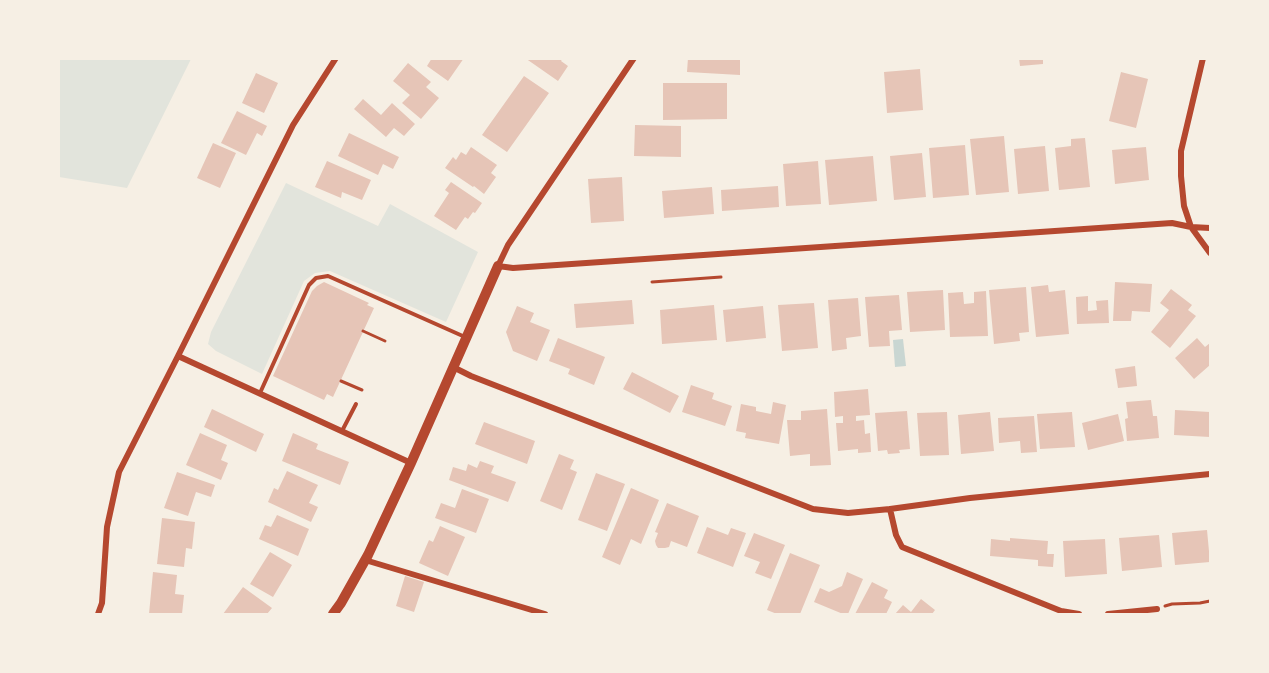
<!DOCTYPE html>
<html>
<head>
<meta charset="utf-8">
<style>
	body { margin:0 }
	#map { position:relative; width:1269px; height:673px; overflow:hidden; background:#f6efe4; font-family:"DM Sans",sans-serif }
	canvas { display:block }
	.frame { position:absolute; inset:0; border:60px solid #f6efe4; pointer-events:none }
</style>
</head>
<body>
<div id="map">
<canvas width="1269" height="673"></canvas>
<div class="frame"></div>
</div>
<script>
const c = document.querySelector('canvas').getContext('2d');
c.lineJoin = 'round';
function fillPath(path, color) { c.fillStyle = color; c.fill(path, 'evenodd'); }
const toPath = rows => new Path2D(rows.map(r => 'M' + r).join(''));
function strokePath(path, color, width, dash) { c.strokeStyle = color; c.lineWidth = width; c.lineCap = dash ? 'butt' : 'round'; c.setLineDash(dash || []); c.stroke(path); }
fillPath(toPath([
	[58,59,191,59,127,188,59,177],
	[286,183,378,226,390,204,478,252,446,322,330,271,315,273,304,281,262,374,216,351,208,344,211,332]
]), '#e2e4dc');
fillPath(toPath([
	[903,339,906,366,895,367,893,340]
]), '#c9d6d2');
fillPath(toPath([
	[432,58,464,58,448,81,427,66],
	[525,58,563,58,561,61,568,66,558,81],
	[688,58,740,58,740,75,687,72],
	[1019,58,1043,58,1043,64,1020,66],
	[408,63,431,82,426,87,439,98,421,119,402,103,410,95,393,81],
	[920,69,923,110,887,113,884,72],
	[1121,72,1148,79,1136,128,1109,121],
	[256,73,278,83,264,113,242,103],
	[524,76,549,93,507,152,482,135],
	[663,83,727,83,727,119,663,120],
	[363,99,381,115,392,103,415,124,404,136,394,128,386,137,354,109],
	[237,111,267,126,262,136,257,133,246,155,221,143],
	[635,125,681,126,681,157,634,156],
	[349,133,399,157,393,169,383,164,378,175,338,156],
	[1004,136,1009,192,976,195,970,139],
	[1085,138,1090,187,1059,190,1055,148,1071,146,1071,139],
	[213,143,236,153,220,188,197,178],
	[965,145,969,195,933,198,929,148],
	[1045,146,1049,191,1018,194,1014,149],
	[471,147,497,165,491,173,496,177,484,194,474,186,473,187,445,168,453,157,456,160,461,152,466,155],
	[1146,147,1149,180,1115,184,1112,150],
	[922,153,926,197,894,200,890,156],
	[873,156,877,201,829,205,825,160],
	[327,161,371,180,362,200,342,192,341,198,315,187],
	[818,161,821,204,786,206,783,164],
	[622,177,624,221,591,223,588,179],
	[451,182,482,203,475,213,473,212,468,219,465,217,456,230,434,216,449,193,445,190],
	[778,186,779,207,722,211,721,190],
	[712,187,714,214,664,218,662,191],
	[324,282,369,303,367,305,374,308,333,397,327,394,324,400,273,376,312,291,317,286],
	[1115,282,1152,284,1150,312,1132,311,1131,321,1113,321],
	[1048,285,1049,292,1065,290,1069,334,1036,337,1031,287],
	[1026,287,1029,332,1019,333,1020,341,994,344,989,290],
	[1171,289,1192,305,1188,310,1196,316,1170,348,1151,332,1169,310,1160,303],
	[943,290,945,330,910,332,907,292],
	[986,291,988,336,950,337,948,293,963,292,964,304,974,303,974,292],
	[899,295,902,330,889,331,890,346,869,347,865,297],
	[1088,296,1088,311,1097,310,1096,301,1108,300,1109,323,1077,324,1076,297],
	[858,298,861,336,846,338,847,349,832,351,828,300],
	[632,300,634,324,576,328,574,304],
	[814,303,818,348,782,351,778,305],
	[714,305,717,340,662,344,660,310],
	[517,306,534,313,530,322,550,330,537,361,513,351,506,332],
	[763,306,766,338,726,342,723,310],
	[558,338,605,357,594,385,568,374,570,369,549,361],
	[1197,338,1205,347,1210,343,1210,365,1194,379,1175,358],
	[1135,366,1137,386,1118,388,1115,369],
	[632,372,679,396,670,413,623,389],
	[691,385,714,393,712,399,732,406,725,426,682,412],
	[868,389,870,415,856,416,856,421,864,420,865,434,870,433,871,452,858,453,858,449,838,451,836,423,843,423,843,416,835,417,834,392],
	[1151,400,1153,416,1157,416,1159,438,1127,441,1125,419,1128,418,1126,402],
	[773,402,786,405,779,444,745,438,746,433,736,431,741,404,756,407,756,411,771,414],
	[212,409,264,434,256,452,204,427],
	[827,409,831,465,810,466,810,454,790,456,787,420,801,420,801,411],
	[1175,410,1210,412,1210,437,1174,435],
	[907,411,910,449,899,450,900,453,888,454,887,450,878,451,875,413],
	[947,412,949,455,920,456,917,413],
	[990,412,994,451,961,454,958,415],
	[1072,412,1075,447,1040,449,1037,414],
	[1118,414,1124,441,1088,450,1082,423],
	[1034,416,1037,452,1021,453,1020,441,999,443,998,418],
	[484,422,535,441,527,464,475,444],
	[200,433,227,445,221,460,228,463,221,480,186,465],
	[293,433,318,444,316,449,349,462,340,485,282,461],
	[559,454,574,460,570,469,577,472,562,510,540,501],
	[480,461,494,466,491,473,516,482,508,502,449,480,453,467,466,471,468,464,477,468],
	[287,471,318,485,309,503,318,507,311,522,268,502,274,488,278,490],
	[177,472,215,485,211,497,196,492,188,516,164,508],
	[596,473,625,484,607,531,578,520],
	[631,488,659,500,641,544,631,539,620,565,602,557],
	[462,489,489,499,476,533,435,518,441,503,455,508],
	[667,503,699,516,687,547,671,541,669,547,665,548,658,548,656,545,655,541,658,533,655,532],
	[277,515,309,529,298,556,259,539,265,525,271,527],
	[162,518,195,522,192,549,186,548,184,567,157,564],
	[440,526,465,537,448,576,419,563,429,540,433,542],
	[707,527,728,535,731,528,746,533,733,567,697,553],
	[1207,530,1210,562,1175,565,1172,533],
	[754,533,785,545,771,579,755,573,760,562,744,556],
	[1159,535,1162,567,1122,571,1119,538],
	[1010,538,1048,541,1047,554,1054,554,1053,567,1038,566,1038,560,990,556,991,539,1010,541],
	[1105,539,1107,574,1065,577,1063,541],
	[270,552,292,565,273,597,250,584],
	[790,553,820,565,800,614,777,614,767,610],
	[153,572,177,575,175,594,184,595,182,614,149,614],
	[847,572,863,579,848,614,843,614,814,602,820,588,829,592,842,586],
	[405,576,424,582,414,612,396,606],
	[872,582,888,590,884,598,892,602,886,614,855,614],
	[243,587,272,608,267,614,223,614],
	[921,599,935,610,932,614,895,614,903,605,911,612]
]), '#e6c5b7');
strokePath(toPath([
	[652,282,721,277],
	[363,331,385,341],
	[341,381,362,390],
	[1165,606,1172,604,1200,603,1210,601]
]), '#b5482f', 3);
strokePath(toPath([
	[260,393,309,285,316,278,328,276,465,337],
	[342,431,356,404]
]), '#b5482f', 4);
strokePath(toPath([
	[634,58,508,245,498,266,513,268,1172,223,1191,227,1210,228],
	[1203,58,1181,151,1181,176,1184,206,1191,227,1210,253],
	[178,356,411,463],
	[453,367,471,376,813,509,848,513,890,509,970,498,1210,474],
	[890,509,896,535,902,547,1061,611,1079,614],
	[365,560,545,614],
	[98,614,102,603,107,527,119,472,178,356,293,125,336,58],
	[1108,614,1157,609]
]), '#b5482f', 6);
strokePath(toPath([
	[333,614,341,603,368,555,411,463,498,266]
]), '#b5482f', 10);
</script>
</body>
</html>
